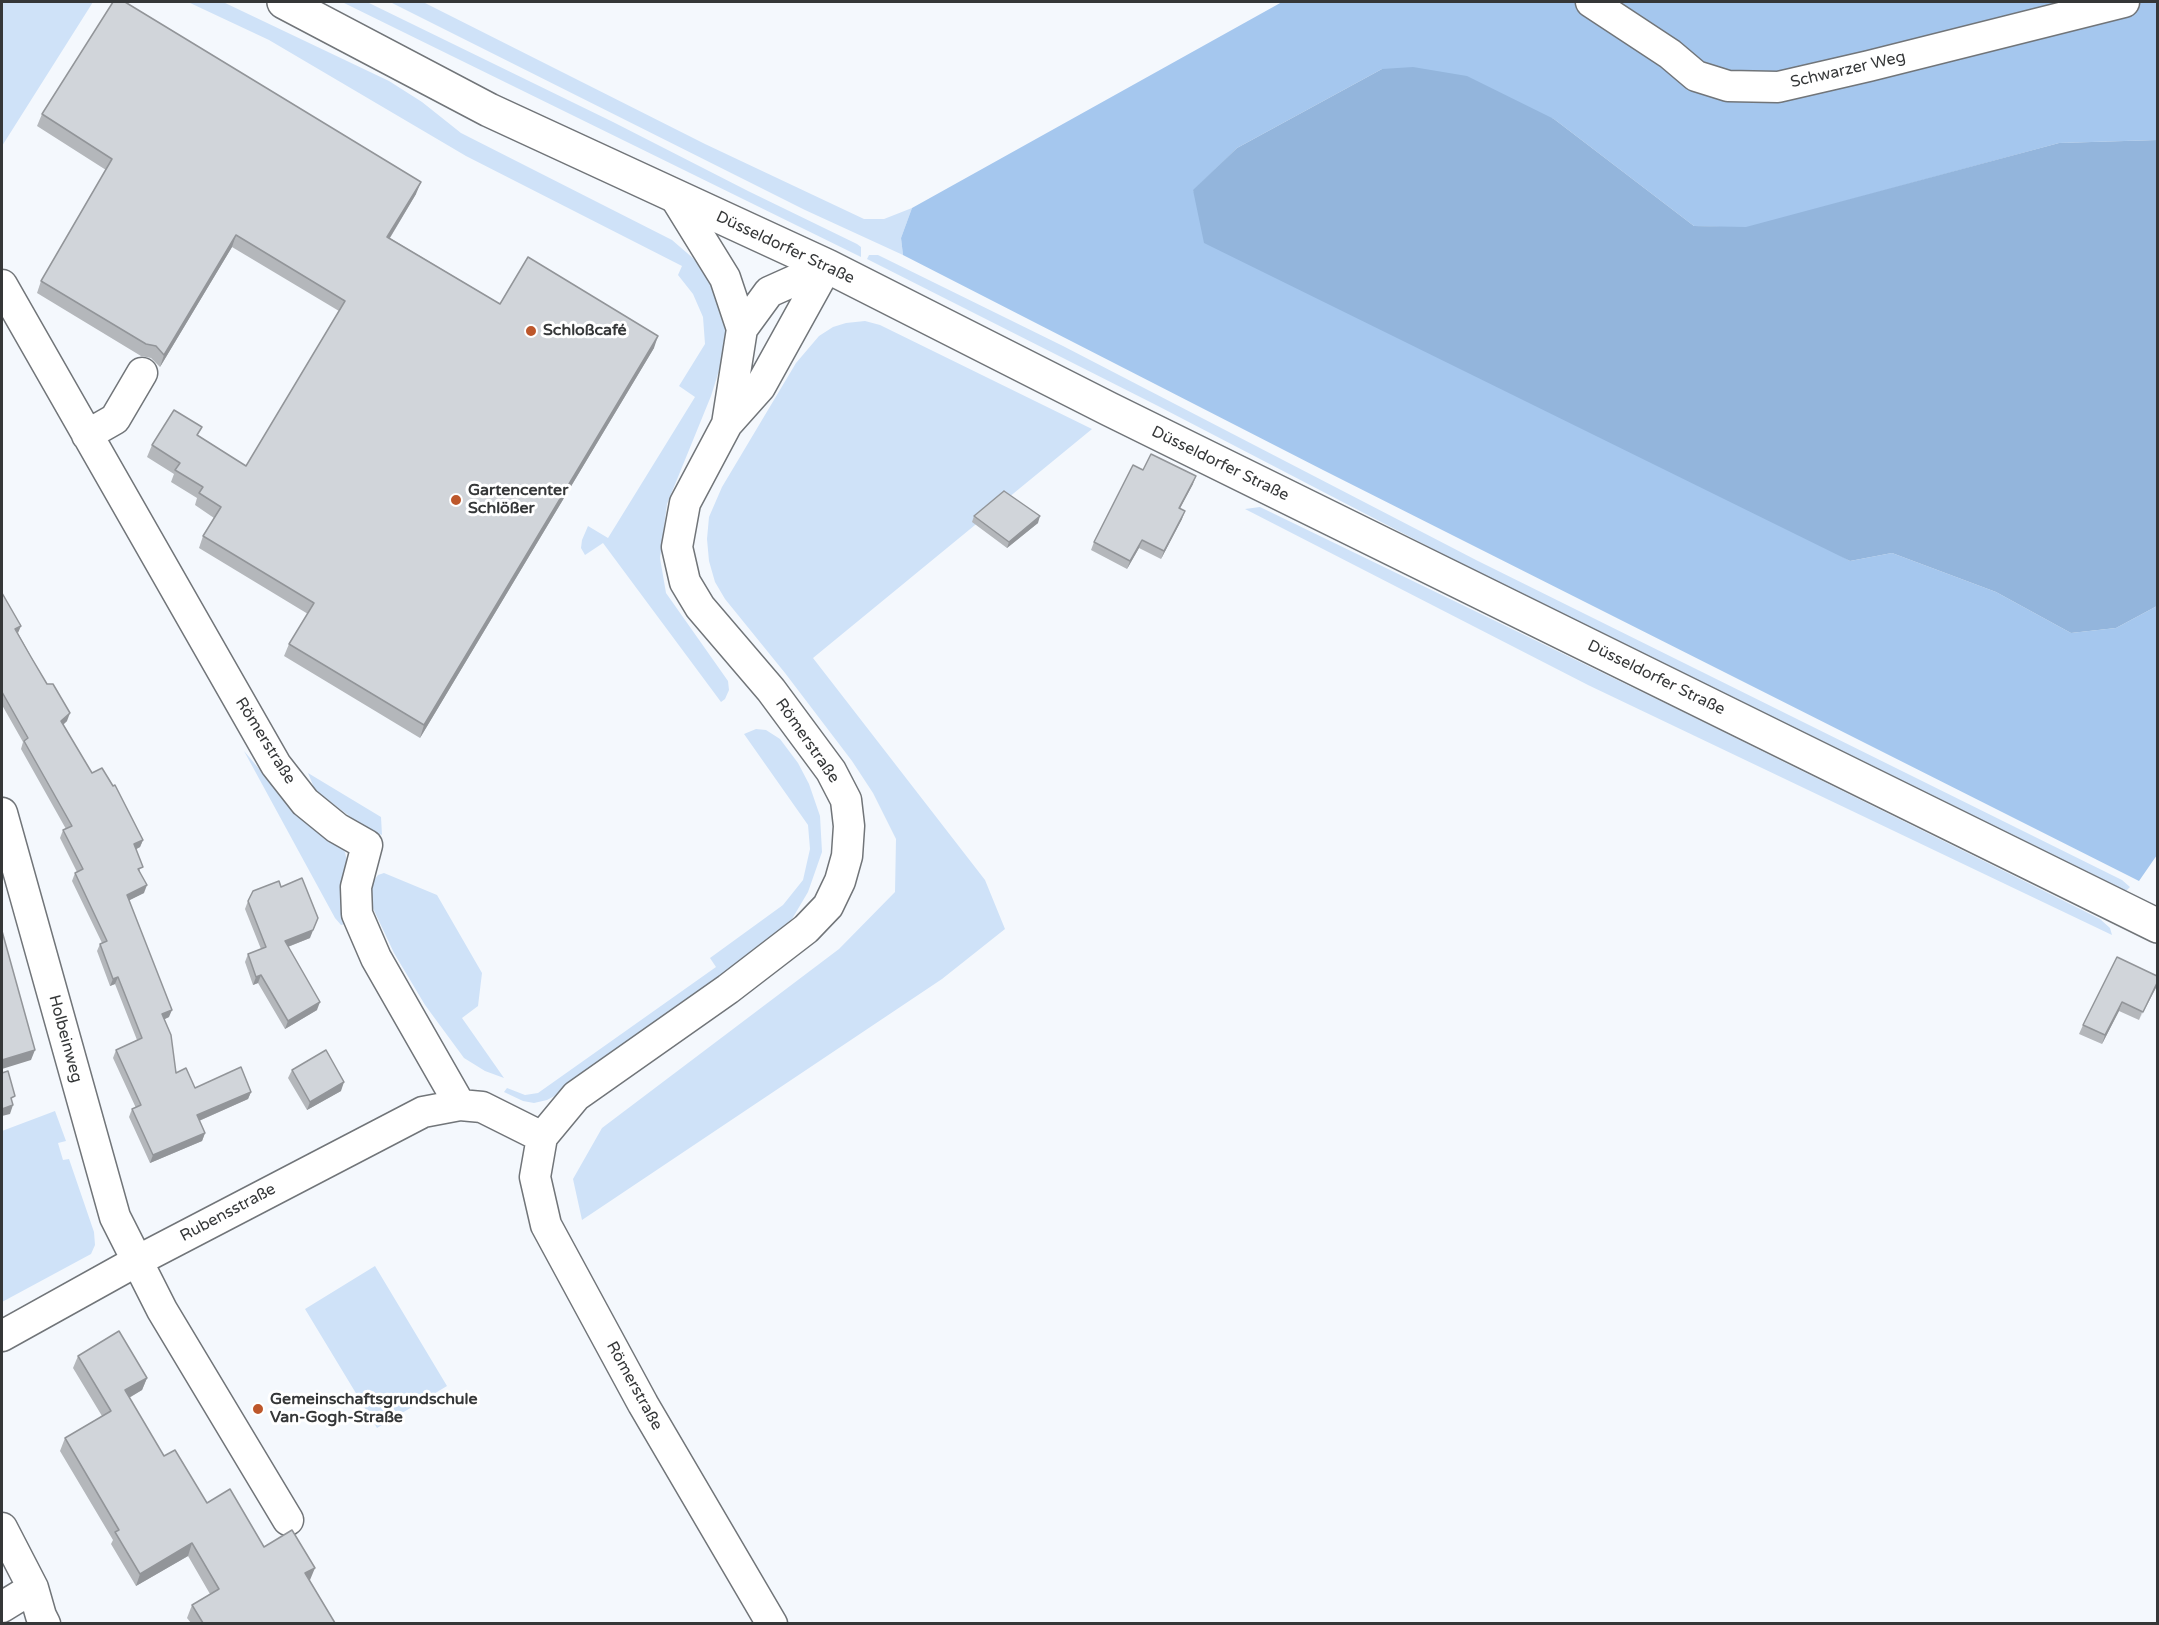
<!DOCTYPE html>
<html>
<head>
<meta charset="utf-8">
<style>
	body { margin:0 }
	#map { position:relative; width:2159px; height:1625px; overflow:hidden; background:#f4f8fd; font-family:"Varela Round",sans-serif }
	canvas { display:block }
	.frame { position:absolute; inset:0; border:3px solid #353738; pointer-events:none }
</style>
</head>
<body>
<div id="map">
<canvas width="2159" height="1625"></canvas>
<div class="frame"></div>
</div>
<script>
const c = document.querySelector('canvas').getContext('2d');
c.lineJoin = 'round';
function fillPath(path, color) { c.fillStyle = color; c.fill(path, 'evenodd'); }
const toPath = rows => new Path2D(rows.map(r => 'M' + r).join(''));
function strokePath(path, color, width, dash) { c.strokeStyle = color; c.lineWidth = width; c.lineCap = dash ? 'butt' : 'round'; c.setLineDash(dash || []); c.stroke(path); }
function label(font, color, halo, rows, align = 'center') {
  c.font = font + ' "Varela Round",sans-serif'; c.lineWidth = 6; c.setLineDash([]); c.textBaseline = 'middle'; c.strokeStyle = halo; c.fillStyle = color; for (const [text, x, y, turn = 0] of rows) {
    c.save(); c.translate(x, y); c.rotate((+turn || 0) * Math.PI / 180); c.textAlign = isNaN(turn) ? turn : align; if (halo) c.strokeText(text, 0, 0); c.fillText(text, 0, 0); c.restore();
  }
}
fillPath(toPath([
	[2,2,93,2,2,146],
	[188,2,223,2,389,81,422,102,461,133,672,240,694,259,714,284,727,336,723,358,711,396,667,504,660,558,666,593,728,681,729,690,725,699,721,702,603,543,585,555,581,548,582,540,588,526,608,538,695,397,679,386,705,344,703,317,693,294,678,275,682,266,466,156,269,40],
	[342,2,367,2,613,122,748,191,857,244,861,247,861,257],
	[390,2,423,2,705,144,864,219,884,219,912,208,901,238,903,255,805,210],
	[869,255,878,255,1063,346,1476,560,2122,880,2130,887,2126,891,1723,693,1564,617,1158,406,867,259],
	[865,321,880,325,1092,429,813,658,985,880,1005,929,942,979,582,1220,573,1179,602,1128,839,949,895,892,896,839,873,793,852,761,785,673,725,599,715,582,709,561,707,539,709,517,722,487,796,363,819,336,833,327,846,323],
	[1260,507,1673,707,2014,876,2100,919,2110,928,2112,935,1588,685,1245,509],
	[756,729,766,730,780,739,798,763,809,784,820,816,822,852,808,892,792,919,744,960,566,1090,547,1100,534,1103,523,1101,504,1092,507,1088,525,1095,538,1093,716,967,710,958,783,905,803,880,810,849,808,825,744,734],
	[244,751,282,796,339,844,345,852,347,862,340,891,346,921,345,924,341,925,335,918],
	[308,773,381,817,382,835,365,828,315,790],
	[384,873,437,895,482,973,478,1006,462,1018,504,1078,485,1071,464,1058,425,1005,394,953,371,904,369,893,372,883,378,875],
	[55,1111,66,1141,58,1143,60,1150,63,1160,69,1159,94,1232,95,1245,91,1254,2,1302,2,1131],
	[375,1266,447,1386,377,1428,305,1309]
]), '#cfe2f8');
fillPath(toPath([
	[1282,2,2157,2,2157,140,2059,143,1746,228,1694,226,1554,119,1382,69,1237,148,1193,191,1850,561,1892,553,1996,592,2071,633,2116,628,2157,606,2157,855,2139,881,1323,470,903,255,901,238,912,208]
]), '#a5c7ee');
fillPath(toPath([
	[1413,67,1467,76,1554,119,1694,226,1746,227,2059,143,2157,140,2157,606,2116,628,2071,633,1996,592,1892,553,1850,561,1204,243,1193,190,1237,148,1382,69]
]), '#93b5dc');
const minor = toPath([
	[1591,2,1670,54,1696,76,1728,86,1778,87,1869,66,2124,2],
	[675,197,725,278,742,329],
	[2,285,276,765,305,802,337,828,367,845,356,887,357,914,376,958,460,1105,482,1107,542,1137],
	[727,424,742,329,769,292,827,266],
	[87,435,115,419,142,373],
	[2,813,115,1217,162,1310,288,1520],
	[2,1336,137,1261,423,1112,460,1105],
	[2,1528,33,1588,41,1616,45,1624],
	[2,1607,33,1588],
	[772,1624,643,1404,546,1225,535,1177,542,1137,576,1096,728,989,806,929,828,906,840,881,847,856,849,826,846,800,831,771,771,690,700,607,685,582,677,547,685,503,727,424,760,387,827,266]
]);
const major = toPath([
	[284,2,489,110,827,266,1109,409,2158,926]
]);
strokePath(minor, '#717579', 33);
strokePath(major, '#717579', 36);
strokePath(minor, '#fff', 30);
strokePath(major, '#fff', 33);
fillPath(toPath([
	[42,114,416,194,390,238,500,304,654,348,420,738,284,656,289,644,308,614,199,548,203,536,214,518,195,505,197,498,171,482,174,474,147,457,152,445,199,436,246,466,339,311,232,247,160,367,151,358,141,356,37,293,41,281,106,170,37,126],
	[1143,470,1193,484,1180,508,1182,519,1161,559,1139,548,1127,569,1091,550,1094,542],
	[974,516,1038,523,1007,548,972,522],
	[2,593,18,633,67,721,63,725,92,773,143,840,140,847,136,849,144,893,129,900,169,1017,164,1019,176,1073,195,1088,251,1092,248,1099,199,1121,205,1133,202,1141,150,1163,129,1117,132,1109,136,1108,113,1058,116,1050,137,1040,115,984,110,986,97,951,100,944,102,943,72,881,75,873,77,872,60,838,63,830,66,829,21,749,23,742,2,705],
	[281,887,310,938,288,947,317,1010,285,1029,258,983,253,985,245,962,248,954,261,949,245,909,248,901],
	[2157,976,2139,1020,2119,1011,2102,1044,2079,1034,2083,1025],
	[292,1070,341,1091,307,1110,288,1078],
	[78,1356,147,1378,142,1390,129,1398,164,1456,207,1503,310,1581,335,1623,191,1623,187,1618,192,1605,210,1594,188,1556,136,1586,111,1544,113,1540,60,1451,65,1438,102,1416,73,1368]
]), '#b4b7bb');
fillPath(toPath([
	[421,182,416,194,383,249,387,237],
	[236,235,232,247,160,367,164,355],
	[658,336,654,348,420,738,424,725],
	[1196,476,1193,484,1176,516,1179,508],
	[1185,511,1182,519,1161,559,1164,551],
	[1040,516,1038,523,1007,548,1009,542],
	[1142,540,1139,548,1127,569,1130,561],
	[21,626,18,633,15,629],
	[70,713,67,721,58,729,61,721],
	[143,840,140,847,131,852,134,844],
	[147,885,144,893,124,903,127,895],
	[318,918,310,938,282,949,285,941],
	[261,975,258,983,253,985,256,977],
	[118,977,115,984,110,986,113,979],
	[2157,983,2157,986,2139,1020,2143,1012],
	[320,1002,317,1010,285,1029,288,1021],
	[2122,1002,2119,1011,2102,1044,2105,1035],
	[172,1010,169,1017,159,1022,162,1014],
	[35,1050,31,1060,2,1069,2,1060],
	[344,1082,341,1091,307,1110,310,1102],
	[251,1092,248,1099,194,1123,197,1115],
	[13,1105,10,1114,2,1116,2,1109],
	[205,1133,202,1141,150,1163,153,1155],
	[147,1378,142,1390,120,1403,125,1390],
	[192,1543,188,1556,136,1586,140,1574],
	[315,1568,310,1580,301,1586,305,1573]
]), '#929599');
const building = toPath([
	[113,2,125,2,421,182,387,237,500,304,528,257,658,336,424,725,289,644,314,603,203,536,221,507,199,493,203,487,175,470,180,463,152,445,174,410,202,427,197,435,246,466,345,301,236,235,164,355,156,346,146,344,41,281,112,159,42,114,113,2],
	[1151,454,1196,476,1179,508,1185,511,1164,551,1142,540,1130,561,1094,542,1133,465,1143,470,1151,454],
	[1004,491,1040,516,1009,542,974,516,1004,491],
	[2,593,21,626,15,629,31,657,47,684,53,684,70,713,61,721,92,773,102,768,113,786,115,785,143,840,134,844,143,867,138,869,147,885,127,895,172,1010,162,1014,171,1035,176,1073,186,1068,195,1088,241,1067,251,1092,197,1115,205,1133,153,1155,132,1109,141,1105,116,1050,142,1038,118,977,113,979,100,944,107,941,75,873,83,869,63,830,72,826,24,741,28,738,2,692,2,593],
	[302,878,318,918,313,930,285,941,320,1002,288,1021,261,975,256,977,248,954,266,947,248,901,253,891,279,881,281,887,302,878],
	[2,931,35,1050,2,1060,2,931],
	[2117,957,2157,976,2157,983,2143,1012,2122,1002,2105,1035,2083,1025,2117,957],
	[326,1050,344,1082,310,1102,292,1070,326,1050],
	[8,1071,15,1096,11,1098,13,1105,2,1109,2,1073,8,1071],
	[119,1331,147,1378,125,1390,164,1456,175,1450,207,1503,230,1489,264,1547,292,1530,315,1568,305,1573,335,1623,203,1623,192,1605,219,1589,192,1543,140,1574,115,1532,119,1530,65,1438,111,1411,78,1356,119,1331]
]);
fillPath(building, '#d1d5da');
strokePath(building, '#929599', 1.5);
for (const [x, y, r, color] of [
	[531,331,6,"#bd572b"],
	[456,500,6,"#bd572b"],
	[258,1409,6,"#bd572b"]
]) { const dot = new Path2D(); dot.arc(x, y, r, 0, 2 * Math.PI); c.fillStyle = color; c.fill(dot); strokePath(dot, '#fff', 2); }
label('16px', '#353738', '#fff', [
	["Schwarzer Weg",1848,70,-13],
	["Düsseldorfer Straße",785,248,25],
	["Düsseldorfer Straße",1220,464,26],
	["Düsseldorfer Straße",1656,678,26],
	["Römerstraße",265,741,58],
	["Römerstraße",807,741,55],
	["Holbeinweg",65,1039,75],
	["Rubensstraße",228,1213,-28],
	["Römerstraße",634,1386,61]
]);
label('bold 16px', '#353738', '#fff', [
	["Schloßcafé",543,331],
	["Gartencenter",468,491],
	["Schlößer",468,509],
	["Gemeinschaftsgrundschule",270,1400],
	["Van-Gogh-Straße",270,1418]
], 'left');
</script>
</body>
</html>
